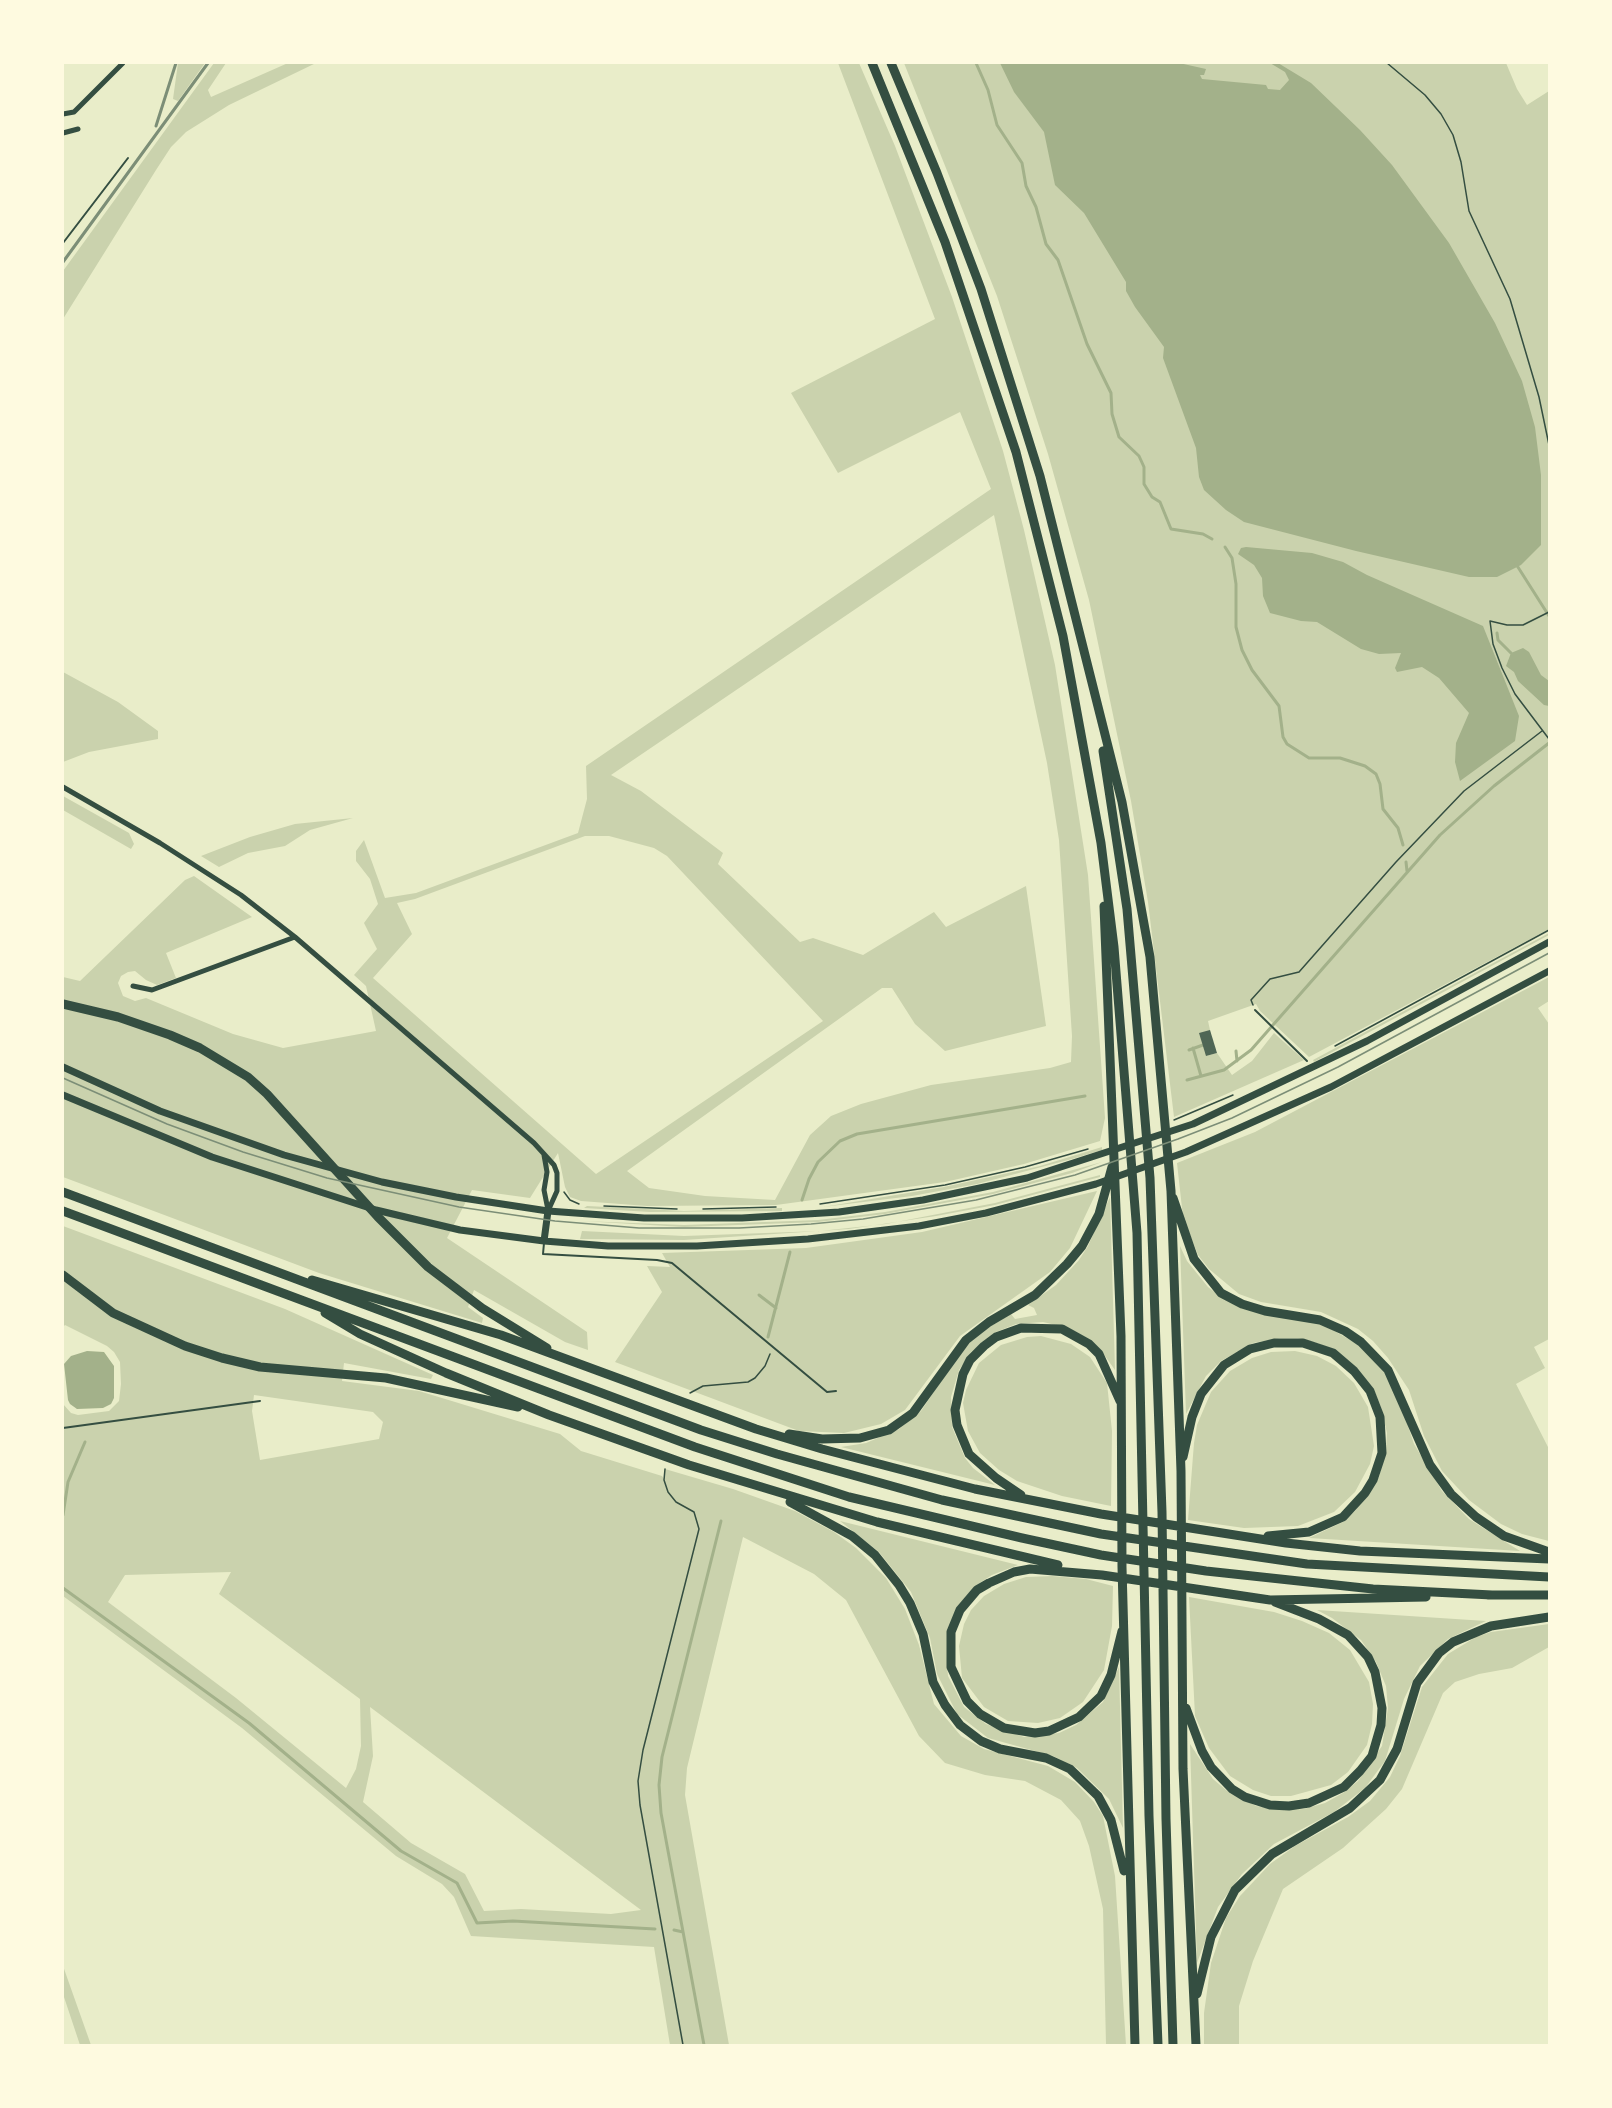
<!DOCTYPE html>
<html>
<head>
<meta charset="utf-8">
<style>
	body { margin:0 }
	#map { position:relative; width:1612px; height:2108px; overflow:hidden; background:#e9edc9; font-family:"PT Sans Narrow",sans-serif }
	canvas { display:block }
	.frame { position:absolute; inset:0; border:64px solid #fefae0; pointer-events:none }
</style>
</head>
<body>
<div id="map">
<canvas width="1612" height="2108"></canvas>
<div class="frame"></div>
</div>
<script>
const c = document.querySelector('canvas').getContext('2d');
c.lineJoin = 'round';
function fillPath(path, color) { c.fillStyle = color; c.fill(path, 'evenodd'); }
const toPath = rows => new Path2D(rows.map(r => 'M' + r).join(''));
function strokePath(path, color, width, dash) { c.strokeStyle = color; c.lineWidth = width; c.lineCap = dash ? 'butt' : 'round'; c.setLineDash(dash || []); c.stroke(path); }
fillPath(toPath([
	[178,63,205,63,178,101,173,99],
	[214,63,226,63,208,90,211,97,288,63,316,63,229,105,186,132,171,147,156,170,63,319,63,271],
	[838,63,859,63,895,146,952,297,1003,451,1024,530,1055,665,1088,875,1105,1118,1100,1141,1024,1164,945,1182,776,1205,647,1206,581,1201,570,1197,565,1187,558,1153,530,1198,472,1190,447,1238,587,1332,588,1350,565,1342,474,1290,468,1307,483,1318,482,1323,319,1273,63,1177,63,977,80,981,185,880,194,876,252,917,166,953,176,978,157,985,146,980,135,971,128,972,121,976,118,983,123,996,135,1001,146,998,233,1034,283,1048,376,1031,366,986,354,975,377,949,364,923,378,904,370,879,356,861,356,851,364,840,385,898,416,893,578,833,587,799,586,766,991,489,960,412,838,473,791,393,935,319],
	[994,515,1047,763,1059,840,1072,1036,1071,1062,1050,1068,931,1085,861,1104,831,1116,810,1135,775,1200,705,1196,649,1188,627,1171,882,988,892,988,915,1024,945,1051,1046,1026,1026,886,946,927,934,912,863,955,813,938,800,942,718,864,723,853,641,791,611,775],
	[585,836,609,836,654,848,667,856,823,1021,596,1174,373,978,412,934,397,903,415,899],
	[904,63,1506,63,1517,89,1527,105,1549,91,1549,929,1309,1057,1260,1011,1256,1004,1208,1021,1210,1030,1206,1056,1217,1053,1232,1075,1252,1061,1274,1033,1304,1060,1174,1117,1148,902,1131,801,1089,600,1048,454,997,296],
	[63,672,118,702,158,731,158,739,89,752,63,762],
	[63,796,129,833,134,844,131,849,63,810],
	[353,818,310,830,285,846,248,853,219,867,201,856,250,837,295,824],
	[1549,933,1549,935,1314,1062,1313,1060],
	[1549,977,1549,1001,1538,1008,1549,1024,1549,1339,1534,1347,1545,1368,1516,1384,1549,1449,1549,1541,1522,1534,1501,1524,1469,1500,1442,1471,1424,1436,1409,1390,1388,1358,1373,1341,1358,1329,1321,1312,1261,1302,1239,1294,1209,1269,1198,1255,1183,1217,1177,1163,1255,1132],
	[1102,1147,1102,1150,1072,1159,977,1184,912,1196,823,1207,944,1187,1040,1166],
	[1102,1162,1072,1173,993,1194,885,1214,818,1222,684,1227,582,1221,684,1225,818,1220,885,1212,993,1192],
	[1100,1175,1100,1177,995,1205,936,1216,849,1229,684,1240,580,1239,582,1231,684,1236,820,1231,886,1224,995,1203],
	[1097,1191,1070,1248,1050,1272,960,1336,905,1410,881,1424,844,1433,799,1431,615,1362,662,1292,647,1266,670,1267,662,1253,806,1248,922,1232],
	[1110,1197,1115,1370,1100,1349,1090,1340,1069,1328,1043,1322,1016,1324,996,1332,971,1352,959,1370,951,1397,952,1427,965,1458,973,1468,995,1485,841,1447,866,1443,899,1429,921,1411,960,1353,979,1333,1011,1314,1015,1319,1037,1315,1034,1308,1028,1305,1056,1285,1079,1260,1088,1246],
	[587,1206,684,1211,782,1208,782,1211,650,1212,584,1208],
	[63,1226,285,1309,433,1375,431,1379,344,1363,342,1381,419,1391,560,1434,581,1451,662,1476,664,1479,665,1469,733,1489,795,1511,834,1532,856,1548,886,1578,905,1609,919,1645,934,1704,961,1736,984,1749,1048,1766,1075,1782,1094,1802,1103,1816,1115,1876,1126,2045,1106,2045,1103,1909,1089,1846,1080,1821,1061,1800,1025,1781,985,1775,945,1763,919,1736,846,1600,814,1574,743,1537,687,1768,685,1795,729,2045,670,2045,654,1947,471,1936,454,1897,442,1884,396,1856,242,1728,63,1596,63,1404,71,1413,78,1415,109,1411,119,1401,121,1384,120,1362,114,1352,107,1346,65,1325,63,1327],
	[254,1395,373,1412,383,1422,379,1439,260,1460,252,1411],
	[231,1572,219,1594,360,1699,361,1746,356,1769,346,1788,236,1698,108,1602,125,1575],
	[370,1707,641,1910,611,1914,521,1909,484,1911,465,1874,411,1843,363,1802,373,1756],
	[1180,1246,1187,1261,1208,1287,1224,1299,1324,1325,1359,1345,1385,1373,1396,1390,1414,1444,1442,1491,1469,1519,1520,1551,1309,1538,1343,1522,1355,1511,1379,1477,1386,1449,1387,1433,1381,1407,1374,1390,1350,1362,1320,1344,1298,1338,1280,1338,1253,1343,1221,1361,1206,1376,1186,1414],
	[1041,1336,1071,1344,1090,1357,1107,1383,1112,1431,1111,1506,1062,1496,1017,1481,999,1470,980,1453,968,1431,963,1403,966,1390,979,1363,1001,1345,1027,1337],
	[1295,1351,1317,1356,1336,1366,1354,1383,1368,1407,1374,1446,1370,1464,1355,1492,1334,1512,1298,1526,1244,1528,1188,1520,1194,1443,1197,1425,1211,1392,1230,1371,1252,1358,1271,1352],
	[840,1521,1018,1565,992,1575,981,1582,968,1594,956,1609,947,1663,948,1676,964,1707,986,1724,1024,1737,1059,1733,1076,1725,1103,1702,1119,1667,1123,1828,1109,1799,1077,1768,1053,1756,988,1738,957,1714,937,1674,930,1638,911,1592,879,1552],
	[1052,1576,1086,1579,1113,1586,1112,1626,1104,1670,1083,1702,1060,1718,1038,1723,1008,1721,984,1707,962,1678,959,1646,964,1624,971,1610,984,1596,1004,1584,1026,1577],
	[1189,1597,1274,1612,1302,1621,1329,1633,1350,1650,1369,1682,1373,1704,1372,1724,1367,1745,1348,1772,1331,1785,1291,1796,1271,1796,1253,1790,1230,1776,1209,1748,1195,1716],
	[1317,1610,1486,1621,1448,1639,1420,1666,1404,1699,1385,1761,1365,1788,1334,1812,1274,1844,1242,1874,1218,1907,1197,1963,1190,1744,1213,1779,1226,1790,1256,1806,1282,1810,1304,1809,1325,1803,1343,1793,1358,1781,1382,1746,1388,1708,1386,1686,1376,1662,1361,1640,1332,1618],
	[1549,1624,1549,1647,1512,1668,1479,1674,1455,1682,1443,1693,1402,1789,1386,1809,1343,1848,1283,1889,1253,1961,1239,2006,1239,2045,1204,2045,1204,2013,1211,1963,1226,1918,1240,1896,1270,1864,1295,1846,1348,1817,1370,1801,1390,1777,1400,1756,1422,1687,1448,1654,1476,1637,1491,1632],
	[63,1966,91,2045,80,2045,63,1994]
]), '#cad2ad');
fillPath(toPath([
	[1000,63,1179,63,1206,69,1204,75,1200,75,1202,79,1266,85,1268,89,1280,90,1289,80,1285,72,1270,63,1278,63,1311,83,1360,130,1392,165,1449,243,1495,323,1522,381,1535,427,1541,475,1541,545,1521,565,1497,577,1469,577,1356,551,1244,522,1226,510,1204,490,1199,477,1196,448,1163,358,1164,347,1135,307,1126,291,1126,282,1084,213,1055,185,1044,132,1014,92],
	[1246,547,1312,553,1343,562,1367,575,1483,626,1519,716,1515,741,1460,781,1455,762,1456,743,1469,713,1439,678,1422,667,1397,672,1395,668,1401,653,1379,654,1361,649,1317,622,1301,621,1270,613,1263,596,1262,578,1254,565,1238,554,1241,548],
	[1523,648,1529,652,1541,675,1549,681,1549,706,1544,705,1518,681,1514,672,1506,666,1511,653],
	[87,1351,104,1352,114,1366,114,1398,111,1404,103,1408,77,1409,70,1404,68,1400,64,1364,71,1356]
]), '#a3b18a');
strokePath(toPath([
	[976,63,988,90,997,125,1022,163,1026,186,1036,207,1046,244,1058,260,1087,344,1111,393,1112,414,1119,437,1139,456,1144,467,1144,484,1152,497,1160,502,1171,529,1203,534,1212,539],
	[1225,547,1232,558,1236,584,1236,627,1242,650,1252,670,1279,706,1283,737,1287,744,1309,758,1340,758,1365,766,1376,774,1380,784,1383,809,1398,828,1403,845],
	[1516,564,1549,616],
	[1497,633,1498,640,1511,653],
	[1406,862,1407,871],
	[1193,1048,1201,1076],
	[1189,1050,1203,1045],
	[1236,1051,1237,1061],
	[1187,1080,1224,1070,1251,1050,1440,835,1494,786,1549,743],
	[802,1200,809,1179,818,1162,840,1141,857,1134,1085,1096],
	[759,1295,776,1308],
	[768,1337,790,1252],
	[63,1515,68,1482,85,1442],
	[63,1588,249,1723,401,1851,457,1883,477,1923,513,1921,655,1929],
	[674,1930,683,1932],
	[704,2045,661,1813,659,1785,662,1757,721,1521]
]), '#a3b18a', 3);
fillPath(toPath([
	[1210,1030,1217,1053,1206,1056,1199,1033]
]), '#4f6655');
strokePath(toPath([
	[1387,63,1425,95,1441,114,1453,135,1461,162,1469,211,1510,299,1539,397,1549,445],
	[1549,612,1523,625,1507,625,1490,621,1493,644,1502,668,1515,694,1549,739],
	[1253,1005,1251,1000,1270,979,1299,972,1396,862,1464,791,1542,731],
	[1335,1046,1549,930],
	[1174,1120,1233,1095],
	[564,1192,570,1200,579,1204],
	[820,1204,945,1185,1025,1167,1088,1149],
	[604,1206,677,1209],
	[703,1209,776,1207],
	[690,1393,703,1386,748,1382,755,1378,765,1366,770,1354],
	[665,1469,664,1480,668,1492,676,1502,694,1512,699,1529,643,1750,638,1781,640,1805,683,2045]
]), '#344e41', 1.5);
strokePath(toPath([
	[63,243,128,158],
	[1255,1010,1307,1061],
	[544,1243,543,1254,657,1260,672,1263,827,1392,836,1391],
	[63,1428,260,1401]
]), '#344e41', 2);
strokePath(toPath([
	[63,114,74,112,123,63],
	[63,133,78,129],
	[63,787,160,843,241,895,295,937,534,1143,554,1165,557,1173,557,1191,548,1211],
	[133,986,152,990,295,937],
	[544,1155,547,1172,544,1190,548,1210]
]), '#344e41', 5);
strokePath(toPath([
	[63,1067,160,1111,284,1155,382,1182,456,1197,548,1211,644,1218,742,1218,839,1212,923,1200,1027,1178,1193,1124,1367,1041,1549,942],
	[63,1095,212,1157,376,1210,460,1230,544,1241,608,1246,697,1246,808,1239,919,1226,986,1213,1096,1184,1186,1152,1331,1087,1549,971],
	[544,1241,548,1211]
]), '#344e41', 7);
strokePath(toPath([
	[872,63,945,242,1016,452,1063,636,1101,843,1114,947,1137,1233,1149,1816,1158,2045],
	[891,63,937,173,981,289,1040,476,1122,802,1150,957,1171,1191,1181,1471,1183,1769,1196,2045],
	[1103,751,1127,909,1150,1178,1162,1512,1166,1819,1173,2045],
	[1104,906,1121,1336,1122,1567,1135,2045],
	[63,1004,118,1017,170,1035,200,1048,248,1077,267,1094,378,1217,428,1267,482,1308,547,1348],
	[63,1192,701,1430,777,1454,942,1500,1101,1534,1307,1564,1549,1577],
	[1173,1198,1194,1259,1221,1293,1242,1304,1265,1311,1320,1320,1345,1331,1361,1342,1388,1370,1430,1465,1451,1494,1476,1517,1504,1536,1549,1552],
	[63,1211,695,1447,849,1497,1022,1538,1101,1555,1206,1571,1373,1589,1492,1595],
	[63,1275,113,1313,185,1346,222,1358,260,1367,386,1378,518,1407],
	[312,1280,501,1335,756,1429,822,1449,975,1489,1101,1514,1286,1543,1360,1551,1549,1559],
	[325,1313,360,1334,446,1373,549,1415,689,1465,877,1522,1058,1565],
	[789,1434,822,1439,860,1438,889,1430,913,1413,966,1340,989,1322,1035,1295,1067,1264,1082,1246,1099,1214,1112,1167],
	[1183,1457,1192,1417,1201,1394,1224,1365,1250,1349,1274,1343,1303,1343,1333,1353,1354,1371,1370,1391,1380,1417,1382,1453,1373,1480,1365,1493,1343,1517,1309,1532,1268,1536],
	[1021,1495,996,1478,969,1454,957,1425,955,1410,963,1374,970,1360,984,1346,996,1337,1021,1328,1062,1329,1089,1344,1099,1354,1120,1401],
	[790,1502,852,1536,875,1555,899,1585,910,1603,923,1634,933,1682,945,1705,960,1725,981,1741,1000,1749,1046,1758,1070,1769,1098,1796,1111,1820,1124,1871],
	[1488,1595,1549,1595],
	[1122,1631,1111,1675,1101,1696,1079,1717,1049,1731,1035,1733,1004,1728,980,1714,967,1701,951,1667,951,1632,960,1610,977,1590,989,1583,1014,1572,1030,1569,1102,1575,1270,1600,1426,1597],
	[1186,1708,1202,1751,1211,1767,1232,1789,1245,1797,1270,1805,1289,1806,1309,1803,1344,1787,1360,1771,1372,1756,1381,1725,1382,1708,1375,1672,1368,1657,1348,1635,1319,1619,1275,1602],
	[1197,1994,1211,1937,1235,1890,1272,1854,1350,1808,1380,1780,1397,1749,1417,1683,1439,1653,1453,1642,1491,1626,1549,1617]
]), '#344e41', 9);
strokePath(toPath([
	[63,1078,167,1124,243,1152,327,1178,459,1207,555,1221,639,1228,739,1228,811,1224,863,1219,976,1200,1075,1175,1178,1139,1232,1118,1338,1067,1549,953]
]), '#7c8e77', 1.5);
strokePath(toPath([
	[156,126,176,63],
	[63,262,208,63]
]), '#7c8e77', 3);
</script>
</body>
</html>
